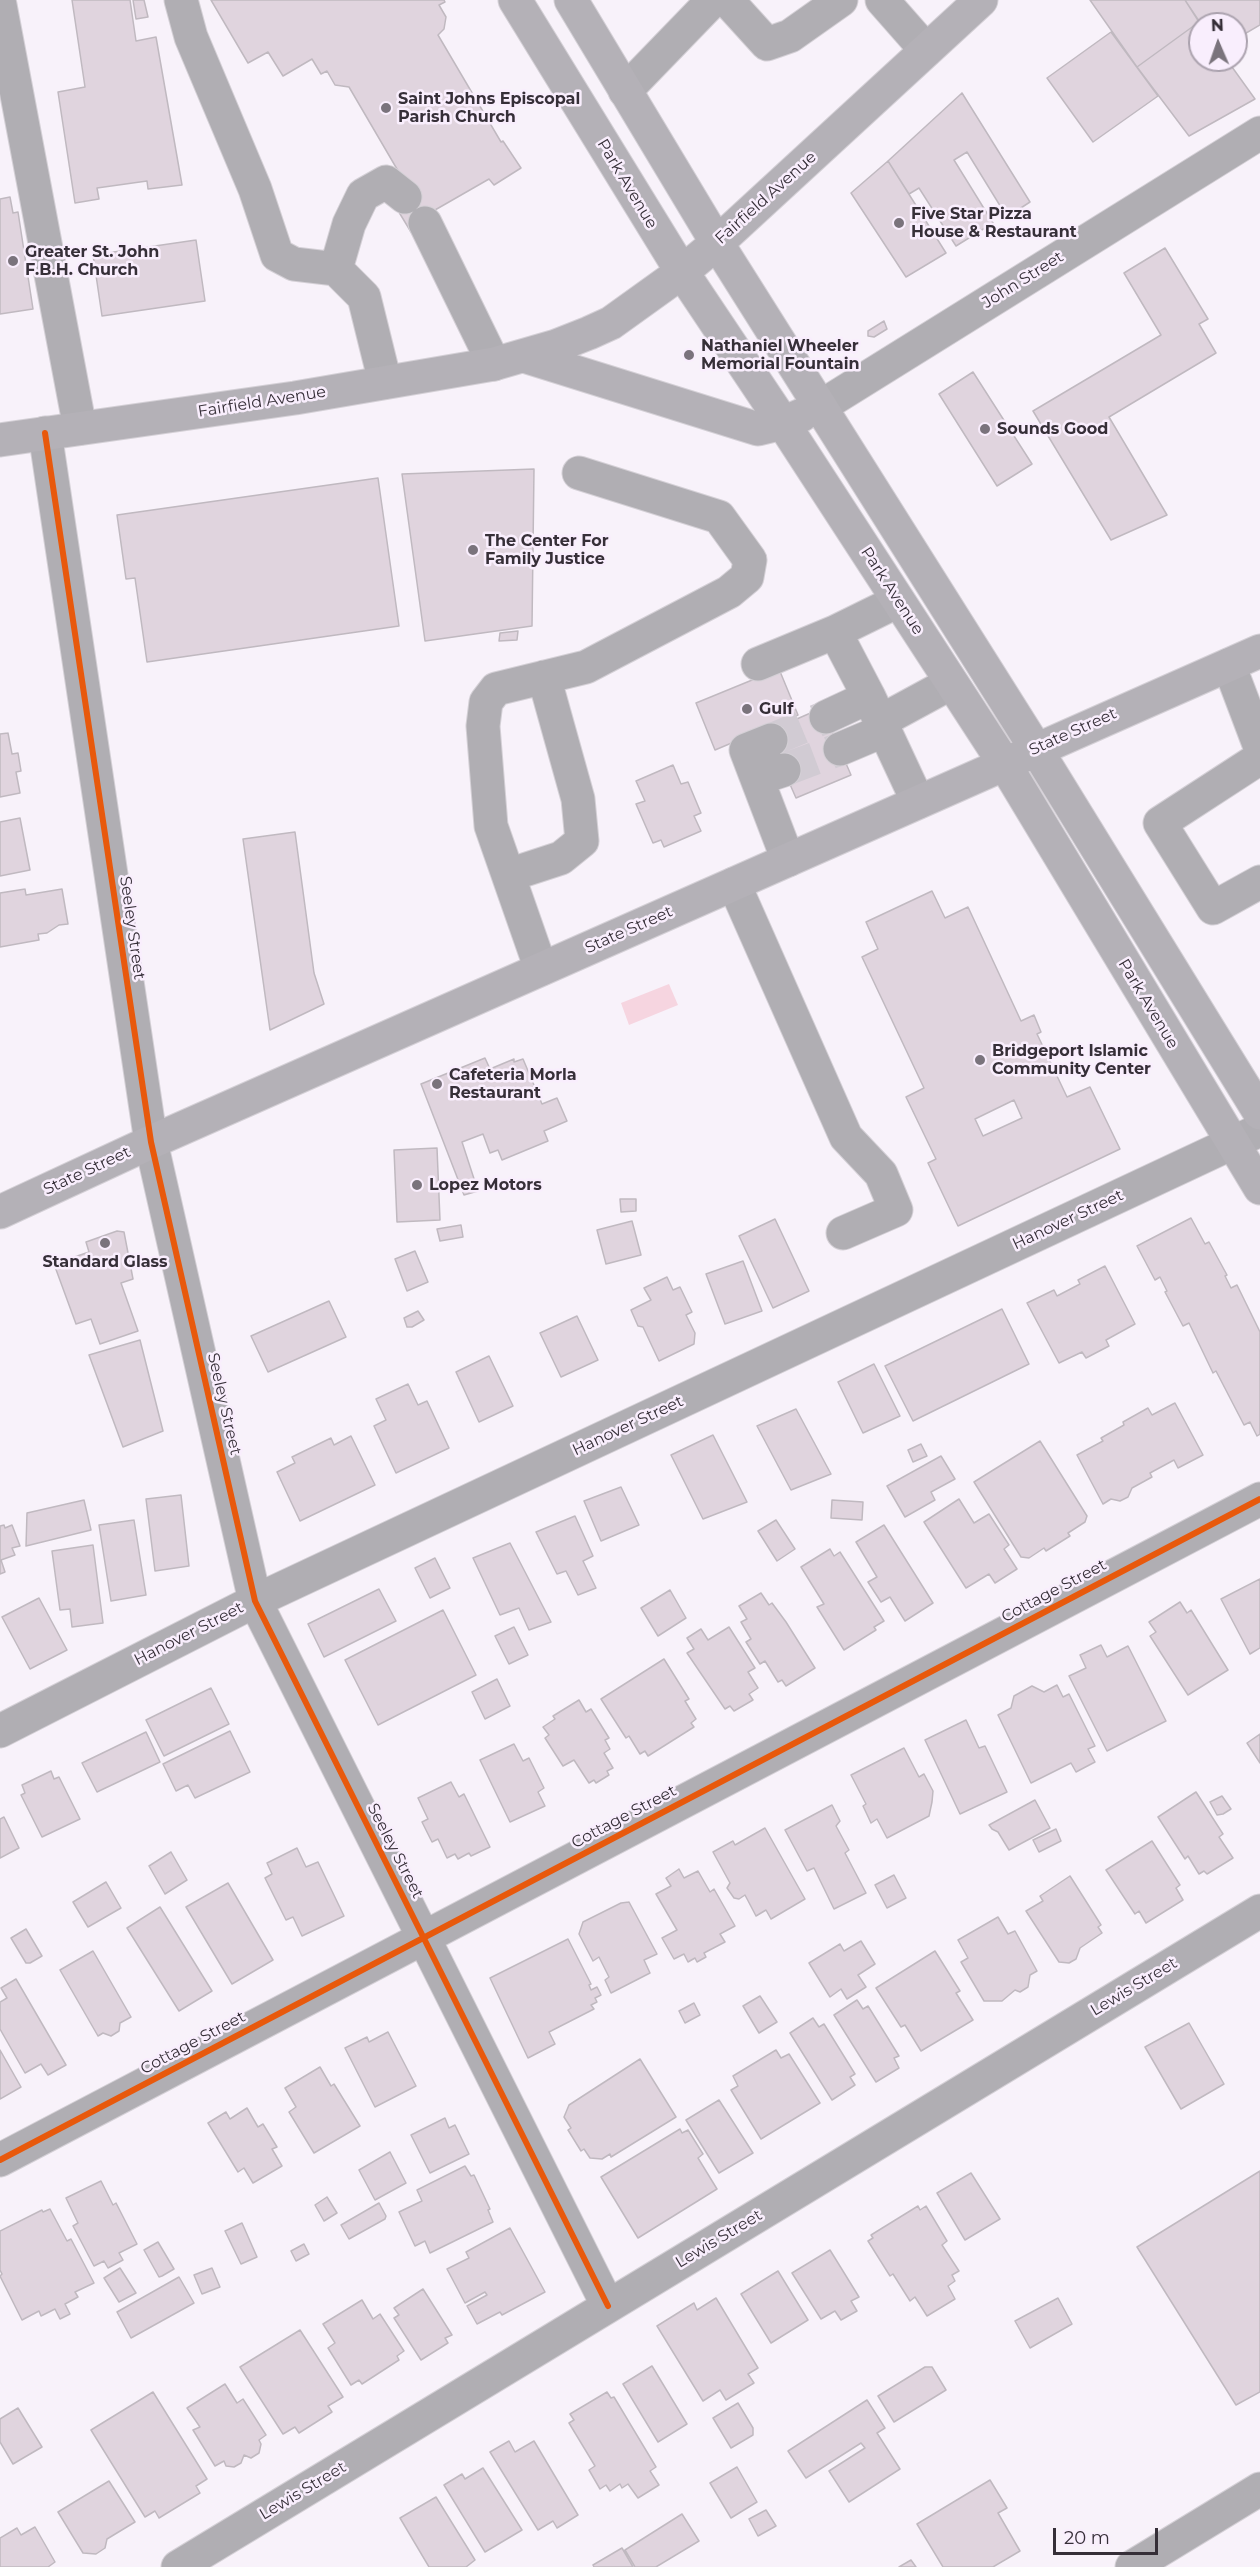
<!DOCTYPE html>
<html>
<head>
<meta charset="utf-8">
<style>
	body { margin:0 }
	#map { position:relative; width:1260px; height:2567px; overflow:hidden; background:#f8f2fa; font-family:Montserrat,sans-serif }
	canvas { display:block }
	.north { position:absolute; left:1188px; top:12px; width:60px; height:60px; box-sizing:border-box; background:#f9eefd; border:2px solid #aba2ae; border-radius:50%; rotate:358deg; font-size:16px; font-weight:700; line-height:24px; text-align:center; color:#362f38 }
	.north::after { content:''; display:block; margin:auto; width:21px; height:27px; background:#7a737c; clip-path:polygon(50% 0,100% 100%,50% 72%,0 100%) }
	.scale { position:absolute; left:1053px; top:2528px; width:105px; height:27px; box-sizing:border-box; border:3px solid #362f38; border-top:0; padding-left:8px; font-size:18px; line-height:21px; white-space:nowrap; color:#362f38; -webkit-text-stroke:4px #f9eefd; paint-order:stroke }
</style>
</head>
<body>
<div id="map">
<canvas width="1260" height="2567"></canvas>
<div class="north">N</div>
<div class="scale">20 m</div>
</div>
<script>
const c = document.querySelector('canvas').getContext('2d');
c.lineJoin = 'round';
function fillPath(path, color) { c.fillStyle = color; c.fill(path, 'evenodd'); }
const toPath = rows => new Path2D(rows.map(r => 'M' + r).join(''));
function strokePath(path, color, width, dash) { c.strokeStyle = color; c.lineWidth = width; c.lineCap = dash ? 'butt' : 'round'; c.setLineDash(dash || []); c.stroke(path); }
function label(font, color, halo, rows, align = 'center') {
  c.font = font + ' Montserrat,sans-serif'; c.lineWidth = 5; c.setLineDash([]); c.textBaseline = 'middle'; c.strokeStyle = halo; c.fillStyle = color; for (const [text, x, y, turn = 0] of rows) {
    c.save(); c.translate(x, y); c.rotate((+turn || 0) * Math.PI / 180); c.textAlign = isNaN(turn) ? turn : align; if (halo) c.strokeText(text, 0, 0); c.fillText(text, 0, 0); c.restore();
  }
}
fillPath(toPath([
	[669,984,678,1005,629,1025,621,1003]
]), '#f6d5e0');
const building = toPath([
	[72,0,130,0,136,41,156,37,182,185,148,189,147,181,97,188,99,199,75,203,58,92,85,87,72,0],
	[133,0,144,0,148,17,136,19,133,0],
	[211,0,444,0,445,2,439,5,446,17,444,29,438,35,501,142,503,141,521,168,494,185,489,179,435,210,438,214,411,232,394,204,411,193,349,87,335,85,327,71,321,74,312,59,283,76,268,52,248,63,211,0],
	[1090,0,1185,0,1199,22,1137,67,1090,0],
	[1185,0,1260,0,1260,25,1236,39,1236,24,1201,24,1185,0],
	[1199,22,1200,60,1227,60,1255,99,1189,136,1137,67,1199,22],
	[1111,32,1158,96,1093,142,1047,78,1111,32],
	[962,93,1030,202,1007,217,967,152,954,160,993,223,956,246,919,188,909,194,888,161,962,93],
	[888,161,946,253,906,277,851,193,888,161],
	[10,197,13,213,18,212,33,309,0,314,0,199,10,197],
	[196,240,205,301,102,316,93,255,196,240],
	[1165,248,1208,319,1199,324,1216,353,1109,417,1167,515,1111,540,1033,411,1161,335,1124,273,1165,248],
	[884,321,887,329,874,337,868,336,868,331,884,321],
	[973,372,1032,464,997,486,939,394,973,372],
	[534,469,532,626,425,641,402,474,534,469],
	[378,478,399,626,147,662,135,578,126,579,117,515,378,478],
	[518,631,517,640,499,641,500,633,518,631],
	[779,669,798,715,715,750,696,703,779,669],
	[822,708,851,775,796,798,767,732,822,708],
	[8,733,12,754,18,753,21,771,16,772,20,793,0,797,0,734,8,733],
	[673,765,681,784,688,782,701,813,694,816,701,831,664,847,661,840,653,843,636,804,645,801,636,781,673,765],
	[20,818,30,870,0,876,0,822,20,818],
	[295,832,314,973,324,1004,270,1030,243,839,295,832],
	[25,889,26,895,62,889,68,924,59,925,47,933,38,934,39,940,0,947,0,893,25,889],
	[932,891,945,918,968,907,1021,1021,1034,1015,1041,1032,1037,1034,1067,1097,1090,1087,1120,1149,958,1226,928,1163,936,1159,906,1097,924,1088,862,957,878,949,866,922,932,891],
	[1014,1100,1022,1118,983,1136,975,1119,1014,1100],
	[485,1058,490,1069,514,1059,514,1062,523,1059,542,1104,557,1098,567,1121,544,1131,548,1141,502,1160,498,1150,490,1153,483,1134,462,1142,478,1191,464,1195,421,1084,485,1058],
	[437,1148,440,1220,397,1222,394,1150,437,1148],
	[620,1199,636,1199,636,1211,621,1212,620,1199],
	[1191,1218,1205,1244,1209,1242,1227,1275,1225,1276,1231,1288,1237,1285,1260,1332,1260,1434,1257,1436,1250,1422,1244,1425,1216,1371,1213,1373,1189,1323,1183,1326,1165,1292,1167,1291,1160,1277,1155,1280,1137,1246,1191,1218],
	[775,1219,809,1291,773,1308,739,1236,775,1219],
	[632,1221,641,1255,606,1264,597,1230,632,1221],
	[461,1225,463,1237,440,1241,437,1229,461,1225],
	[117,1231,124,1232,133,1279,121,1283,138,1331,100,1344,91,1319,76,1324,54,1264,89,1252,86,1242,117,1231],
	[415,1251,428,1282,407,1291,395,1259,415,1251],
	[743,1261,762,1311,725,1324,706,1274,743,1261],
	[1105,1266,1135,1324,1106,1340,1109,1346,1086,1358,1082,1352,1059,1363,1027,1303,1054,1290,1057,1296,1080,1284,1078,1280,1105,1266],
	[667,1277,673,1290,680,1287,692,1312,686,1315,695,1333,694,1344,659,1361,643,1327,638,1326,631,1310,651,1300,644,1288,667,1277],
	[329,1301,346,1337,268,1372,251,1336,329,1301],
	[1002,1309,1029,1364,913,1421,885,1366,1002,1309],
	[418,1311,424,1320,412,1327,407,1327,404,1318,418,1311],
	[577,1316,598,1360,561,1377,540,1333,577,1316],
	[140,1340,163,1431,123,1447,89,1355,140,1340],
	[489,1356,513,1406,479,1422,456,1372,489,1356],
	[874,1364,900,1416,863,1433,838,1382,874,1364],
	[408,1384,418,1405,427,1401,449,1448,396,1473,374,1426,386,1420,376,1399,408,1384],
	[1175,1403,1203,1455,1178,1468,1174,1460,1150,1473,1152,1477,1132,1488,1128,1497,1120,1501,1111,1499,1103,1504,1077,1455,1103,1441,1101,1438,1124,1425,1123,1422,1148,1408,1152,1415,1175,1403],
	[796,1409,831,1474,791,1490,757,1426,796,1409],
	[713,1435,747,1502,703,1519,671,1455,713,1435],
	[351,1436,375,1485,300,1521,277,1472,295,1463,292,1457,331,1438,334,1445,351,1436],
	[1040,1441,1087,1516,1085,1522,1068,1533,1070,1536,1046,1551,1044,1548,1029,1558,1021,1557,974,1482,1040,1441],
	[921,1444,927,1456,913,1462,908,1450,921,1444],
	[941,1456,955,1479,931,1492,935,1500,905,1517,887,1486,941,1456],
	[621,1487,639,1525,601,1541,584,1501,621,1487],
	[181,1495,189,1566,155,1571,146,1499,181,1495],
	[959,1499,974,1523,989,1514,1009,1545,1004,1549,1017,1569,995,1583,989,1574,966,1588,924,1522,959,1499],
	[84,1500,91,1530,26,1546,27,1513,84,1500],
	[832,1500,863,1502,862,1520,831,1518,832,1500],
	[575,1516,593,1556,583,1561,596,1588,578,1595,566,1571,557,1574,536,1532,575,1516],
	[134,1520,146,1595,111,1601,99,1525,134,1520],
	[776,1520,795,1549,777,1561,758,1531,776,1520],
	[4,1525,5,1528,12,1525,20,1546,12,1548,15,1555,1,1560,5,1572,0,1574,0,1526,4,1525],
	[884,1525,933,1603,905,1621,890,1597,881,1602,868,1582,877,1577,856,1542,884,1525],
	[510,1543,551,1622,529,1630,519,1608,500,1615,473,1558,510,1543],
	[93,1545,103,1623,72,1627,70,1609,60,1610,52,1551,93,1545],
	[830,1549,834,1556,840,1552,884,1621,874,1627,876,1630,844,1650,817,1607,824,1604,801,1567,830,1549],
	[435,1558,450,1588,430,1598,415,1568,435,1558],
	[1260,1579,1260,1648,1250,1654,1221,1599,1260,1579],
	[379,1589,396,1621,324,1657,308,1624,379,1589],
	[670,1590,686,1618,658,1636,641,1608,670,1590],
	[761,1593,769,1605,772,1603,786,1622,815,1668,786,1686,782,1680,778,1682,765,1661,760,1664,746,1642,751,1639,741,1622,747,1619,739,1606,761,1593],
	[39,1598,67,1650,30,1669,2,1617,39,1598],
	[1180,1602,1187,1613,1191,1610,1228,1670,1188,1695,1150,1636,1156,1632,1149,1622,1180,1602],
	[443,1610,476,1675,378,1725,345,1660,443,1610],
	[514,1627,528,1655,509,1664,495,1636,514,1627],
	[729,1627,755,1668,748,1672,758,1688,749,1694,753,1700,734,1711,730,1706,725,1709,687,1653,694,1649,687,1638,701,1629,708,1640,729,1627],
	[1101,1645,1107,1657,1128,1646,1166,1721,1107,1751,1069,1676,1086,1668,1080,1655,1101,1645],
	[664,1659,689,1699,685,1701,696,1719,691,1723,694,1727,648,1756,645,1751,640,1754,629,1736,626,1738,601,1699,664,1659],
	[497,1679,510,1706,485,1719,472,1692,497,1679],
	[1057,1685,1063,1697,1069,1694,1095,1746,1088,1749,1095,1762,1076,1772,1071,1763,1031,1783,998,1715,1011,1708,1014,1696,1032,1686,1044,1692,1057,1685],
	[211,1688,229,1724,164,1756,146,1720,211,1688],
	[579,1700,586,1712,591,1709,609,1738,605,1740,610,1749,604,1753,613,1768,607,1771,609,1775,596,1783,594,1780,589,1783,574,1760,563,1766,545,1738,549,1735,543,1727,555,1719,553,1716,579,1700],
	[966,1720,979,1748,985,1746,1007,1792,960,1814,925,1740,966,1720],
	[230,1731,250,1772,195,1798,188,1785,176,1791,163,1764,230,1731],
	[146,1732,160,1762,97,1792,82,1763,146,1732],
	[1260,1734,1260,1763,1247,1743,1260,1734],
	[514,1744,523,1761,529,1758,544,1788,538,1792,545,1806,510,1822,480,1760,514,1744],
	[904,1748,919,1777,924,1774,933,1791,932,1802,929,1816,887,1838,877,1819,871,1823,863,1806,866,1804,851,1775,904,1748],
	[51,1771,54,1779,59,1777,80,1819,42,1837,21,1795,25,1793,22,1785,51,1771],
	[451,1782,459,1797,464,1794,490,1847,471,1856,469,1853,458,1859,455,1854,447,1858,438,1839,432,1842,422,1822,428,1819,418,1798,451,1782],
	[1196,1792,1223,1834,1219,1837,1233,1858,1207,1874,1204,1871,1199,1874,1188,1856,1185,1859,1158,1817,1196,1792],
	[1222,1796,1231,1809,1223,1814,1217,1815,1210,1802,1222,1796],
	[1035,1800,1050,1828,1009,1850,998,1832,992,1829,989,1825,1035,1800],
	[832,1805,840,1821,836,1826,849,1850,845,1853,866,1893,834,1909,814,1868,807,1871,785,1830,832,1805],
	[4,1817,19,1848,0,1858,0,1819,4,1817],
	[765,1828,805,1899,771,1919,766,1910,756,1916,745,1895,739,1899,734,1898,727,1888,730,1883,713,1852,733,1841,735,1845,765,1828],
	[1056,1829,1061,1841,1039,1852,1033,1840,1056,1829],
	[1152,1841,1180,1885,1176,1888,1183,1900,1146,1923,1139,1911,1135,1914,1106,1870,1152,1841],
	[297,1848,306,1867,318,1862,344,1916,302,1936,293,1917,286,1920,265,1878,272,1874,267,1863,297,1848],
	[171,1852,187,1880,165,1894,149,1866,171,1852],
	[679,1869,684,1878,698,1871,710,1892,714,1889,735,1926,720,1934,725,1942,704,1953,706,1957,697,1962,695,1958,688,1962,684,1954,674,1959,662,1938,677,1930,656,1894,671,1886,666,1878,679,1869],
	[894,1875,906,1898,887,1908,875,1885,894,1875],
	[1070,1876,1101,1925,1098,1927,1102,1933,1080,1948,1076,1959,1069,1963,1059,1962,1026,1911,1043,1901,1040,1896,1070,1876],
	[106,1882,121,1908,88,1927,73,1902,106,1882],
	[228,1883,273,1960,232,1984,186,1907,228,1883],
	[629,1902,657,1954,644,1960,650,1973,611,1993,605,1980,609,1977,599,1957,593,1961,579,1934,583,1922,621,1903,629,1902],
	[160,1907,212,1991,179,2011,127,1928,160,1907],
	[998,1917,1008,1934,1015,1931,1037,1971,1030,1975,1028,1987,1020,1992,1015,1990,1002,2001,984,2001,961,1962,968,1958,958,1940,998,1917],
	[26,1929,42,1956,30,1963,26,1963,11,1938,26,1929],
	[568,1939,591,1984,589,1985,591,1990,597,1987,601,1995,595,1998,597,2002,591,2005,594,2009,549,2032,555,2044,528,2058,490,1978,568,1939],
	[861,1941,875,1964,858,1975,866,1987,847,1999,841,1989,830,1997,809,1963,840,1944,844,1951,861,1941],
	[93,1951,131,2017,120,2023,119,2031,111,2036,103,2033,98,2036,60,1970,93,1951],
	[935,1951,960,1991,956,1993,973,2020,921,2051,905,2025,901,2027,876,1988,935,1951],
	[16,1979,66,2065,48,2075,41,2064,25,2073,0,2029,0,2002,7,1998,1,1988,16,1979],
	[760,1996,777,2022,759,2033,743,2006,760,1996],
	[857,2000,863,2009,868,2006,899,2056,894,2058,899,2068,876,2082,834,2015,857,2000],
	[694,2003,700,2015,685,2023,679,2011,694,2003],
	[813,2018,819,2027,824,2024,855,2074,850,2077,855,2085,832,2100,790,2033,813,2018],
	[1189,2023,1224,2084,1181,2109,1145,2047,1189,2023],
	[388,2032,416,2086,375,2107,345,2048,367,2037,369,2042,388,2032],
	[0,2050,21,2087,0,2099,0,2050],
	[776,2050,781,2058,789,2054,820,2103,761,2139,731,2090,738,2086,733,2076,776,2050],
	[640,2059,676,2117,611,2157,610,2154,602,2159,590,2158,584,2149,581,2151,568,2130,571,2128,564,2117,569,2105,640,2059],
	[320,2067,331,2086,334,2084,360,2126,314,2153,289,2112,296,2107,285,2088,320,2067],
	[719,2100,753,2153,719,2173,686,2120,719,2100],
	[247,2108,258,2127,263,2124,277,2147,272,2149,282,2166,253,2183,244,2168,238,2172,208,2123,226,2112,230,2119,247,2108],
	[445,2118,449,2128,455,2125,469,2154,430,2173,411,2135,445,2118],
	[680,2129,682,2133,688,2130,703,2154,698,2158,717,2189,638,2238,601,2177,680,2129],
	[390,2152,406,2183,375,2200,359,2170,390,2152],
	[465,2166,471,2176,474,2175,490,2209,488,2210,493,2222,430,2253,425,2241,415,2246,399,2212,422,2201,417,2190,465,2166],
	[1260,2171,1260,2392,1236,2405,1137,2247,1260,2171],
	[971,2173,1000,2219,965,2240,937,2193,971,2173],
	[101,2181,113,2205,116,2203,137,2244,119,2253,123,2260,108,2268,104,2261,94,2266,73,2226,78,2223,66,2198,101,2181],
	[327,2197,337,2213,324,2221,315,2205,327,2197],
	[379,2203,386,2216,385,2219,349,2239,341,2225,379,2203],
	[918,2206,920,2210,926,2206,947,2241,942,2245,959,2271,952,2275,955,2281,948,2286,955,2299,927,2316,915,2297,910,2301,893,2274,890,2276,868,2241,873,2238,871,2235,918,2206],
	[50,2209,67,2241,71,2239,94,2283,75,2292,78,2297,65,2304,70,2314,60,2319,55,2309,41,2316,39,2311,22,2320,0,2276,2,2274,0,2270,0,2231,42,2210,43,2212,50,2209],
	[242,2223,257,2257,241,2264,225,2231,242,2223],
	[510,2228,545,2292,502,2315,500,2312,477,2324,467,2306,487,2295,485,2292,465,2303,447,2269,469,2258,466,2252,510,2228],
	[158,2242,174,2269,162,2276,159,2277,144,2250,158,2242],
	[304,2244,309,2254,296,2261,291,2251,304,2244],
	[830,2250,859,2297,851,2301,857,2311,841,2320,835,2311,821,2319,792,2273,830,2250],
	[120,2268,136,2293,119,2302,104,2278,120,2268],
	[212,2268,220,2287,202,2294,194,2275,212,2268],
	[778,2271,808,2320,771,2343,741,2294,778,2271],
	[179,2277,194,2303,131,2338,117,2312,179,2277],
	[423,2289,452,2335,445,2338,448,2343,421,2360,394,2318,399,2315,394,2308,423,2289],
	[716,2298,758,2368,748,2374,754,2383,726,2400,720,2390,703,2401,657,2326,694,2303,697,2310,716,2298],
	[1058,2298,1072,2324,1030,2348,1015,2321,1058,2298],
	[362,2300,373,2319,380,2314,404,2351,397,2356,399,2360,362,2384,359,2380,351,2385,328,2348,335,2343,323,2324,362,2300],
	[300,2330,343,2397,328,2406,332,2412,299,2433,295,2427,283,2434,240,2367,300,2330],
	[652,2366,687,2424,658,2442,623,2384,652,2366],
	[925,2367,932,2367,946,2390,894,2422,878,2396,925,2367],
	[225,2384,237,2403,243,2399,266,2435,259,2440,261,2444,259,2453,251,2458,244,2455,241,2463,234,2467,226,2466,224,2461,215,2466,193,2430,200,2427,187,2408,225,2384],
	[153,2392,207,2479,196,2486,200,2493,159,2518,155,2511,145,2517,91,2430,153,2392],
	[607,2392,611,2398,614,2397,656,2467,650,2471,659,2485,638,2498,628,2484,622,2488,620,2484,610,2491,606,2485,600,2489,589,2470,595,2466,569,2423,574,2420,570,2414,607,2392],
	[867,2400,885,2428,877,2433,900,2469,849,2502,829,2471,865,2448,861,2443,806,2478,788,2451,867,2400],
	[738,2403,753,2428,753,2435,731,2448,713,2418,738,2403],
	[18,2408,42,2447,13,2464,0,2442,0,2419,18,2408],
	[509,2441,515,2452,534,2441,578,2515,557,2528,553,2521,538,2530,490,2452,509,2441],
	[737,2467,757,2502,731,2518,710,2483,737,2467],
	[483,2468,522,2530,485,2552,444,2485,462,2474,465,2479,483,2468],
	[990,2480,1007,2508,998,2513,1020,2551,993,2567,943,2567,917,2524,990,2480],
	[109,2481,135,2522,107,2539,105,2548,96,2554,83,2553,58,2512,109,2481],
	[436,2497,475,2560,466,2567,429,2567,400,2518,436,2497],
	[766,2510,776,2526,758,2536,749,2519,766,2510],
	[682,2514,699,2541,656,2567,635,2567,625,2550,682,2514],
	[35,2527,55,2562,48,2567,0,2567,0,2538,17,2528,21,2535,35,2527],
	[622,2548,633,2567,594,2567,593,2565,622,2548],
	[911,2560,916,2567,899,2567,911,2560]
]);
fillPath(building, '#e0d4de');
strokePath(building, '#c0b9c0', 1.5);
strokePath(toPath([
	[771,740,826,717],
	[784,770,840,749]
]), '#d1cbd3', 33, [33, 16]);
const minor = toPath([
	[181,0,191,37,255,189,277,255,294,264,336,269,364,297,385,382],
	[727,0,767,44,790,36,841,0],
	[882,0,926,50],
	[0,5,80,428],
	[625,91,713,0],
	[425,223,494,364],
	[336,269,349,224,363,195,386,182,405,197],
	[820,407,1260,133],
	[45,433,151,1142,255,1601,608,2306],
	[758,664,835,632],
	[1229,665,1260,747],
	[869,697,918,802],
	[826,717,869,697,835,632,898,601],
	[881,721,951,683],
	[771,740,746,750,788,860],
	[840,749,885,730],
	[1260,758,1160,823,1213,908,1260,882],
	[757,779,784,770],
	[509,875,561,858,582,841,578,799,544,677],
	[734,884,846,1137,881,1174,896,1210,843,1233],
	[541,969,491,826,483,726,486,702,496,689,586,667,729,592,747,577,750,560,719,517,579,473],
	[0,1731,255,1601,1260,1130],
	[0,2160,1260,1499],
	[178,2567,1260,1911],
	[1132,2567,1260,2489]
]);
const major = toPath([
	[515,0,682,272,783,423,1004,763,1260,1188],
	[571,0,717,243,1036,749,1260,1113],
	[524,356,758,429,783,423,802,415],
	[0,440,295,398,494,364,556,346,589,333,611,323,682,272,717,243,981,0],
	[0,1212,151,1142,1260,651]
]);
strokePath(minor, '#d4d0d6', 35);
strokePath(major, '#d4d0d6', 35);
strokePath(minor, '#b0aeb3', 33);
strokePath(major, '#b4b1b7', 33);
strokePath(toPath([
	[45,433,151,1142,255,1601,608,2306],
	[0,2160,1260,1499]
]), '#e8590c', 6);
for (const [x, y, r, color] of [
	[386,108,6,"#7a737c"],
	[899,223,6,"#7a737c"],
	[13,261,6,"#7a737c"],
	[689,355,6,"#7a737c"],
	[985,429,6,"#7a737c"],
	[473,550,6,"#7a737c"],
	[747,709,6,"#7a737c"],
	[980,1060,6,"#7a737c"],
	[437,1084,6,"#7a737c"],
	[417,1185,6,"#7a737c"],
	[105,1243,6,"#7a737c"]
]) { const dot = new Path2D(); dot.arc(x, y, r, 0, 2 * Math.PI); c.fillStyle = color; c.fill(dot); strokePath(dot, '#f9eefd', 2); }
label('bold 16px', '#362f38', '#f9eefd', [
	["Saint Johns Episcopal",398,99],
	["Parish Church",398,117],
	["Five Star Pizza",911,214],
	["House & Restaurant",911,232],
	["Greater St. John",25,252],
	["F.B.H. Church",25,270],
	["Nathaniel Wheeler",701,346],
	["Memorial Fountain",701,364],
	["Sounds Good",997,429],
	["The Center For",485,541],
	["Family Justice",485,559],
	["Gulf",759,709],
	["Bridgeport Islamic",992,1051],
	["Community Center",992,1069],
	["Cafeteria Morla",449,1075],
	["Restaurant",449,1093],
	["Lopez Motors",429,1185],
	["Standard Glass",105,1262,"center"]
], 'left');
label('16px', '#362f38', '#f9eefd', [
	["Park Avenue",627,184,59],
	["Fairfield Avenue",766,198,-42],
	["John Street",1023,280,-32],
	["Fairfield Avenue",262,402,-9],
	["Park Avenue",892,591,57],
	["State Street",1073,732,-24],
	["Seeley Street",132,928,82],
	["State Street",629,930,-24],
	["Park Avenue",1148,1004,59],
	["State Street",87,1171,-25],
	["Hanover Street",1068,1220,-25],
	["Seeley Street",224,1404,77],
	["Hanover Street",628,1426,-25],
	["Cottage Street",1054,1591,-28],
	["Hanover Street",189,1634,-27],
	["Cottage Street",624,1817,-28],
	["Seeley Street",395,1851,63],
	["Lewis Street",1134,1987,-31],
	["Cottage Street",193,2043,-28],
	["Lewis Street",719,2239,-31],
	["Lewis Street",303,2491,-31]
]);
</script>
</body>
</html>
